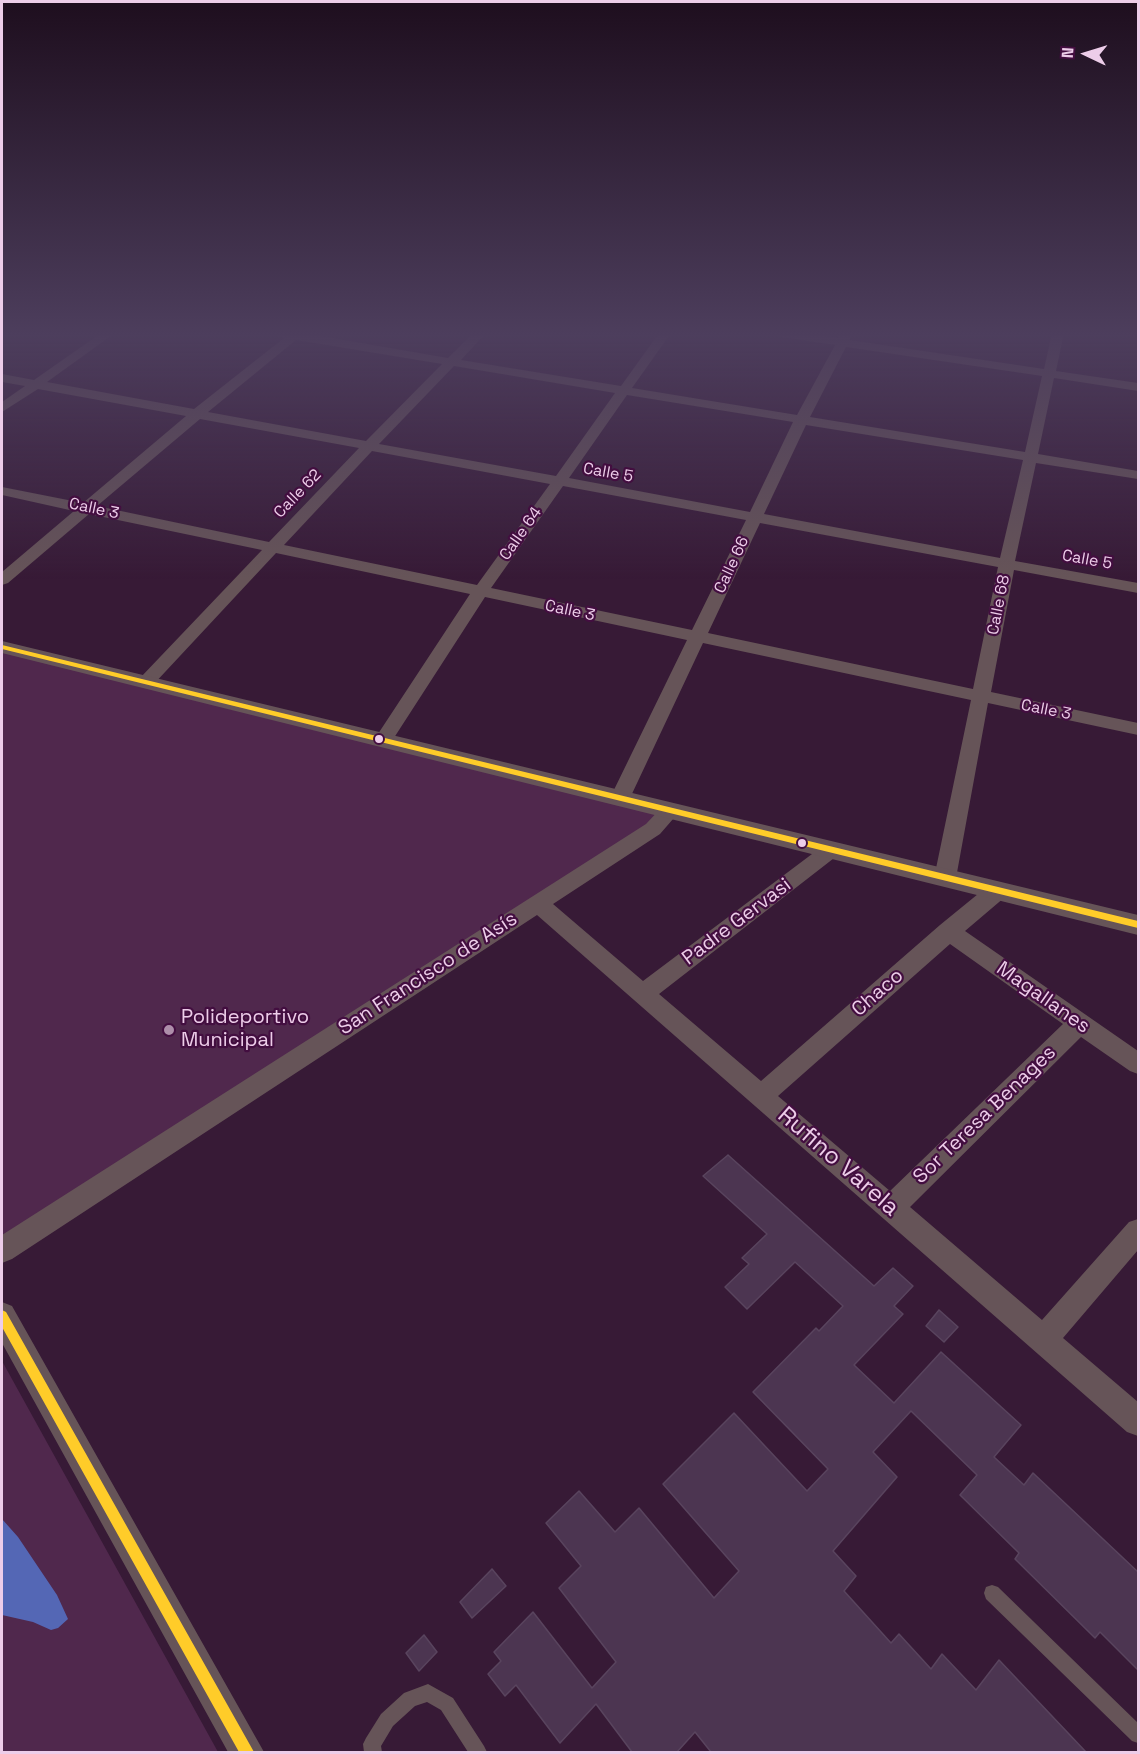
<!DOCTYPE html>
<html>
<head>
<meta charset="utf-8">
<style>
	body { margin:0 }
	#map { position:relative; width:1140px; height:1754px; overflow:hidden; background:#371a36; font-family:"Space Grotesk",sans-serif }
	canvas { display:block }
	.frame { position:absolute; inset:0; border:3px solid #edcde9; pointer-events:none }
	.north { position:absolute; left:1056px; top:24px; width:60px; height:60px; -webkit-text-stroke:4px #430e40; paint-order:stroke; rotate:274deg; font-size:16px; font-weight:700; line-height:24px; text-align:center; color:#edcde9 }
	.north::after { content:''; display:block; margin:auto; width:21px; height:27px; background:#edcde9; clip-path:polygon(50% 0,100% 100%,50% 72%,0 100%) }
</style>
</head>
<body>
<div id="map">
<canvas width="1140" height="1754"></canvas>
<div class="frame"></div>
<div class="north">N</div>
</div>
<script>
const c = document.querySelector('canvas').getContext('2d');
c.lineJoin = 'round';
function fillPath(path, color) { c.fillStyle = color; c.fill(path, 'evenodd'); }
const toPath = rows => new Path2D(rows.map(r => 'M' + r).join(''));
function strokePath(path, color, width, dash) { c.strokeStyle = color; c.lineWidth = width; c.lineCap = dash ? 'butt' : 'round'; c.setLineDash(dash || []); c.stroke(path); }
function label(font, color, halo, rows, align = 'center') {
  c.font = font + ' "Space Grotesk",sans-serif'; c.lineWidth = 4.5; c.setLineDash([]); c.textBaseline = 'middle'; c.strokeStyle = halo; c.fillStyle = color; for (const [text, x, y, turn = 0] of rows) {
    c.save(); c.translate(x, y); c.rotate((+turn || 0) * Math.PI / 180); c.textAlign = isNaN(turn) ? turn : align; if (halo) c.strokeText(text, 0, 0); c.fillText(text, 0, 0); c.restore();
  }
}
fillPath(toPath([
	[2,647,670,811,2,1249],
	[2,1361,218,1752,2,1752]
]), '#50284d');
fillPath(toPath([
	[2,1519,18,1537,57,1595,68,1619,58,1628,51,1630,33,1622,2,1615]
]), '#5467b5');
const building = toPath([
	[728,1155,874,1286,893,1268,913,1286,894,1306,903,1314,854,1365,894,1403,941,1352,1021,1425,994,1457,1024,1485,1033,1473,1138,1572,1138,1670,1100,1632,1095,1638,1015,1559,1019,1553,960,1495,977,1475,911,1411,873,1452,897,1477,833,1551,856,1576,844,1591,891,1643,899,1634,931,1669,942,1654,976,1690,999,1660,1086,1752,711,1752,695,1732,677,1752,632,1752,596,1704,560,1743,516,1685,505,1696,488,1674,501,1661,494,1652,533,1612,592,1688,616,1662,559,1588,581,1566,546,1523,579,1491,615,1532,639,1508,714,1598,739,1571,663,1484,734,1413,807,1491,828,1469,753,1392,816,1328,819,1331,843,1306,795,1262,747,1309,725,1287,749,1264,742,1258,767,1234,703,1176,728,1155],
	[939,1310,958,1327,944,1342,926,1326,939,1310],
	[492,1569,506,1586,472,1618,460,1602,492,1569],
	[424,1635,437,1652,419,1671,406,1653,424,1635]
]);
fillPath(building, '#4c3551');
strokePath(building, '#59445e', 1.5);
fillPath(toPath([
	[992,1585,998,1587,1138,1723,1138,1743,1132,1741,986,1599,984,1593,986,1587,992,1585],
	[428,1684,453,1698,484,1746,487,1752,468,1752,441,1710,427,1702,415,1706,393,1726,381,1746,382,1752,364,1752,363,1744,366,1738,381,1714,404,1693,428,1684]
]), '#665458');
fillPath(toPath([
	[101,333,115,333,47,382,194,409,284,338,268,333,304,333,448,358,473,333,486,333,461,360,621,386,659,333,671,333,632,388,797,415,835,345,781,337,775,333,807,333,838,338,841,333,853,333,850,340,1044,369,1052,333,1064,333,1056,371,1138,383,1138,391,1054,378,1038,454,1138,471,1138,479,1036,463,1015,561,1138,583,1138,593,1014,570,991,692,1138,723,1138,735,988,703,956,878,952,883,945,886,938,883,934,878,971,700,703,643,630,798,627,803,620,805,613,803,610,798,687,640,485,597,390,744,383,746,376,744,374,740,470,594,276,553,152,686,140,686,137,682,140,678,262,550,89,514,8,583,2,585,2,572,74,511,2,495,2,487,83,503,186,416,38,389,2,412,2,402,25,386,2,382,2,374,34,380,101,333],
	[296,340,442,364,366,441,208,412,296,340],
	[846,347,1042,376,1025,452,810,417,846,347],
	[454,366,615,393,556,476,379,444,454,366],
	[627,395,793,422,750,512,569,478,627,395],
	[200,419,359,448,269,542,97,506,200,419],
	[806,425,1023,460,1000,558,764,514,806,425],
	[372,451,550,484,477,585,284,545,372,451],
	[563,486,746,520,692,630,491,588,563,486],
	[760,523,998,567,973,689,708,633,760,523],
	[670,804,677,806,680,811,660,834,553,904,643,981,824,845,831,843,838,845,841,850,838,855,659,994,761,1081,940,925,989,885,997,883,1005,885,1008,891,1005,897,965,931,1138,1051,1138,1074,1130,1071,1081,1037,910,1207,1042,1320,1129,1222,1138,1219,1138,1250,1063,1338,1138,1402,1138,1436,1127,1432,537,915,12,1259,2,1263,2,1235,646,824,663,806,670,804],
	[950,944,1063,1024,890,1191,778,1096,950,944],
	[2,1302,12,1306,264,1752,228,1752,2,1343,2,1302]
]), '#665458');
fillPath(toPath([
	[2,641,1138,915,1138,935,2,653,2,641]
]), '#665458');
fillPath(toPath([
	[2,645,1138,921,1138,928,2,649,2,645],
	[2,1310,6,1312,254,1752,239,1752,2,1327,2,1310]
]), '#ffcc29');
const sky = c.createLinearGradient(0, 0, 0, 579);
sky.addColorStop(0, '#1e0e1e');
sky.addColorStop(0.58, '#4d3e5d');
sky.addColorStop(1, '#4d3e5d00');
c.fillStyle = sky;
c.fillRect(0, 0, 1140, 579);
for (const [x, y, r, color] of [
	[379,739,5,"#edcde9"],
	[802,843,5,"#edcde9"],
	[169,1030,6,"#ad8eaa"]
]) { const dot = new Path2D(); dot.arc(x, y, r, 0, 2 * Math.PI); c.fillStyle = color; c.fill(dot); strokePath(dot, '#430e40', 2); }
label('16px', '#edcde9', '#430e40', [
	["Calle 5",608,473,10],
	["Calle 62",298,494,-46],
	["Calle 3",94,509,12],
	["Calle 64",521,534,-55],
	["Calle 5",1087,560,10],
	["Calle 66",732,565,-65],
	["Calle 68",999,605,-79],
	["Calle 3",570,611,12],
	["Calle 3",1046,710,11]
]);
label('20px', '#edcde9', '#430e40', [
	["Padre Gervasi",737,922,-37],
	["San Francisco de Asís",428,974,-33],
	["Chaco",878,993,-41],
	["Magallanes",1043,998,35],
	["Sor Teresa Benages",985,1115,-44]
]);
label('20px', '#edcde9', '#430e40', [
	["Polideportivo",181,1018],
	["Municipal",181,1041]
], 'left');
label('24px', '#edcde9', '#430e40', [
	["Rufino Varela",838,1162,41]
]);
</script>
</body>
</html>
